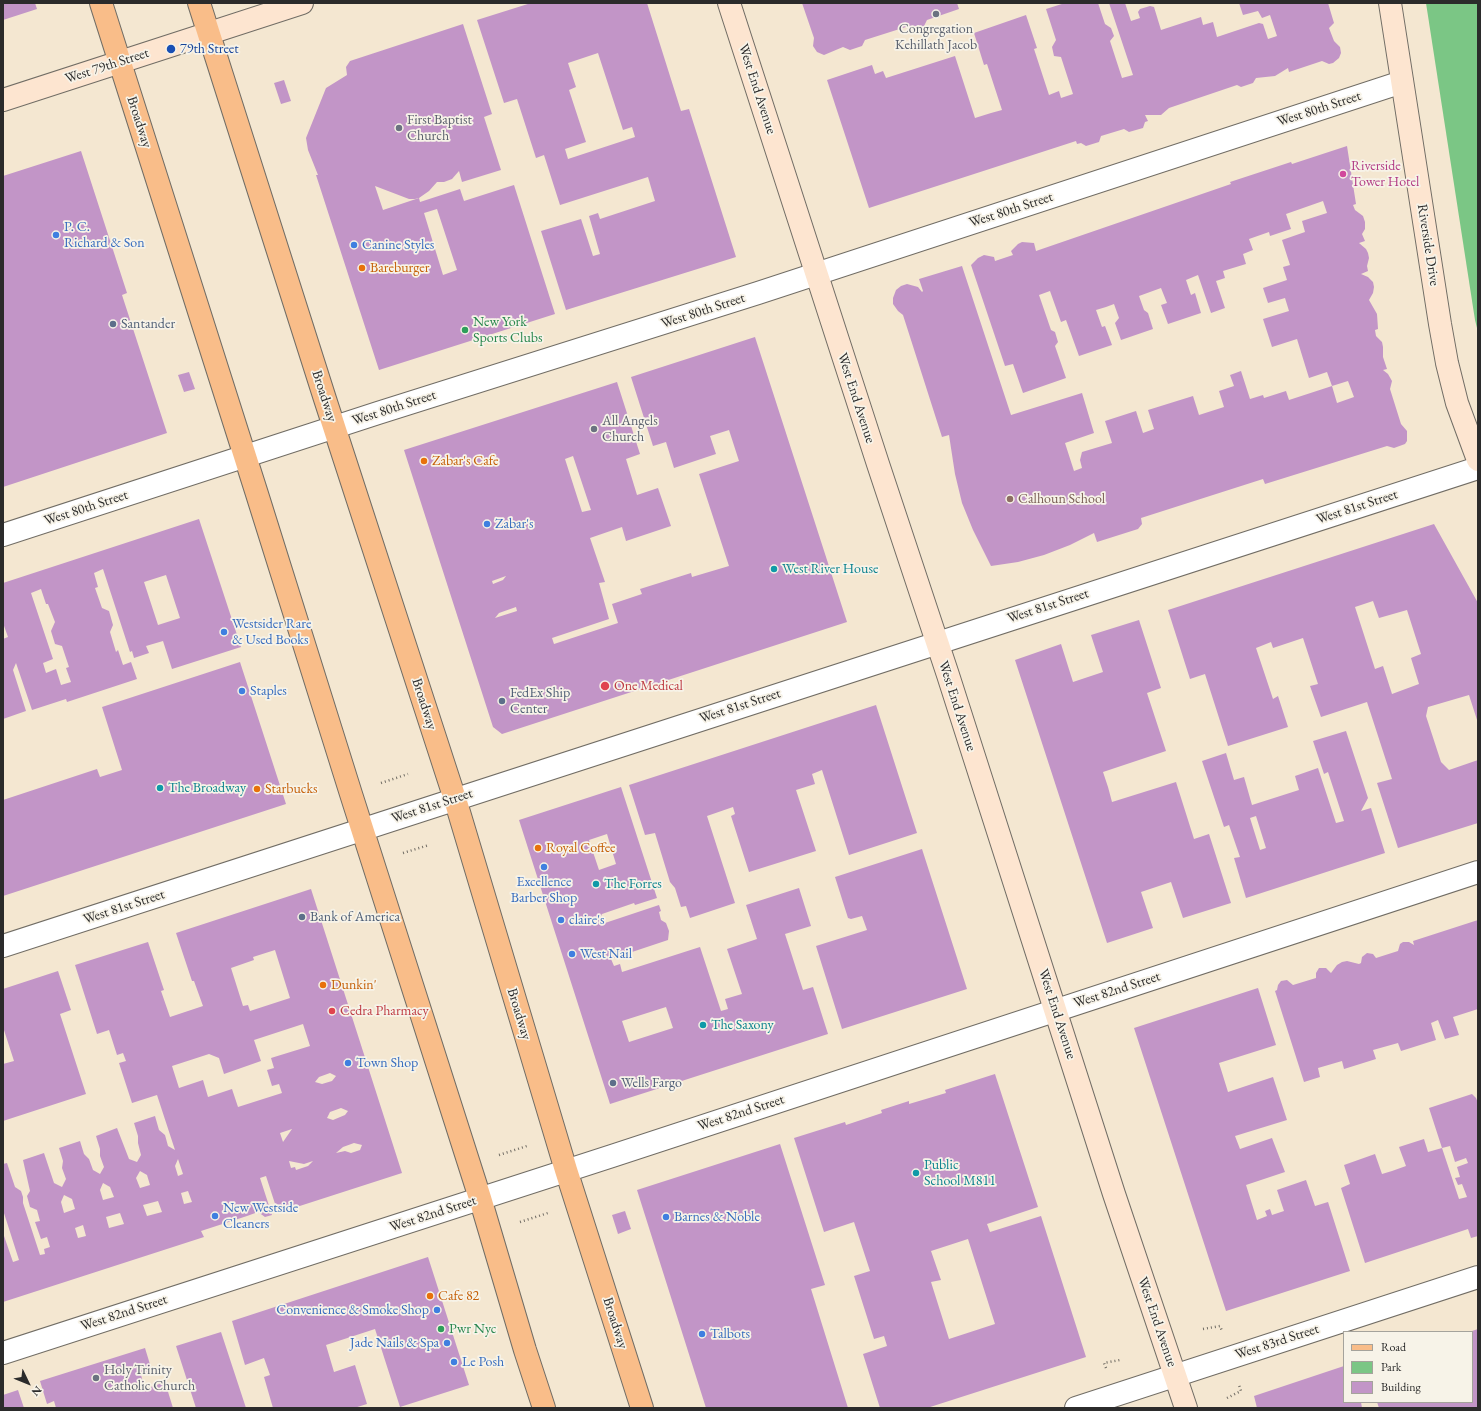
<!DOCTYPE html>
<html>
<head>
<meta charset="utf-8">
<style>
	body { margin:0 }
	#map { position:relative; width:1481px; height:1411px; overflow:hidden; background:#f4e7d1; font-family:"EB Garamond",serif }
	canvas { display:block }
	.frame { position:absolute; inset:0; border:4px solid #2b2b2b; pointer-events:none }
	.legend { position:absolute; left:1343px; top:1331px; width:130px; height:72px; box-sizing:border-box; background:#f7f3e8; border:1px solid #a5a39c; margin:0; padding:5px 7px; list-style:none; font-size:12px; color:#2b2b2b }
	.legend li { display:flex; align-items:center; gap:8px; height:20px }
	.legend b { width:20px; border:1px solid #a5a39c }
	.north { position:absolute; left:8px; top:1363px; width:40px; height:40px; -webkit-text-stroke:3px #f7f3e8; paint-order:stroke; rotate:133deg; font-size:11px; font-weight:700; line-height:16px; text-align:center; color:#2b2b2b }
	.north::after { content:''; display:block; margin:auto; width:14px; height:18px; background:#2b2b2b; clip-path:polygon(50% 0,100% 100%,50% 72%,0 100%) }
</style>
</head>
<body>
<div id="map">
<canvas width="1481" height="1411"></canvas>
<div class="frame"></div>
<ul class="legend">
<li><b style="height:5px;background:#f9bd89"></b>Road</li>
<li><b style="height:11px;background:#7bc685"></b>Park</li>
<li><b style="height:11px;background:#c295c7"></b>Building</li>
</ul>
<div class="north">N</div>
</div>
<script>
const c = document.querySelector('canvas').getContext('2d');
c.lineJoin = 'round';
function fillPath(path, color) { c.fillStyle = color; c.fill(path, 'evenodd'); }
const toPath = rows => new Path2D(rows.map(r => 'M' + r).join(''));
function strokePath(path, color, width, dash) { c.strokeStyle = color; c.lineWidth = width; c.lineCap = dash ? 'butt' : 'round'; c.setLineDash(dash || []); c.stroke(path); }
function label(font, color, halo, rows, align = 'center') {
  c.font = font + ' "EB Garamond",serif'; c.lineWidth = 3.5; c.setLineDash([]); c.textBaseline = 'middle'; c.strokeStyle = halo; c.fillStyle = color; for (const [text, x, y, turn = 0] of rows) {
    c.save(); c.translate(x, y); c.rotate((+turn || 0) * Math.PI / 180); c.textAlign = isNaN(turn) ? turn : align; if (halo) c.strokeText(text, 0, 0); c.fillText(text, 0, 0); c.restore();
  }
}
fillPath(toPath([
	[1426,3,1478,3,1478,332,1475,320]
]), '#7bc685');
fillPath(toPath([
	[3,3,35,3,37,9,3,20],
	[531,3,647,3,681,111,689,109,736,257,566,310,541,231,581,219,593,256,600,254,589,216,598,213,600,219,655,201,648,177,560,205,544,155,536,158,517,99,504,103,477,20],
	[598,53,623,130,632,127,635,137,568,159,565,149,586,142,569,90,576,87,568,63],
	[802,3,957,3,959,9,927,20,924,26,916,29,909,26,865,40,862,46,850,50,843,47,824,55,817,52,813,46,814,38],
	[1065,3,1098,3,1105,24,1111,28,1114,36,1110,41,1122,78,1133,75,1109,3,1125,3,1131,21,1140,18,1138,12,1140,9,1150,6,1154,7,1161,30,1201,17,1203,25,1213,22,1217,37,1259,23,1263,24,1268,39,1277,36,1270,15,1262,18,1258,11,1243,15,1239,3,1328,3,1334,23,1329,28,1334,41,1340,47,1341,53,1339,58,1333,63,1329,64,1322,61,1289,72,1288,68,1275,76,1256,78,1253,83,1241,87,1237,85,1169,108,1161,115,1145,115,1148,121,1145,122,1143,128,1129,132,1124,129,1101,136,1099,142,1086,146,1081,143,1077,144,1076,141,869,208,827,80,872,65,875,74,883,71,886,78,955,56,975,118,991,113,1002,110,987,64,984,65,974,33,1026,15,1037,48,1034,49,1049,95,1059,91,1061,98,1073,94,1061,57,1054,56,1052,47,1056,40,1046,9],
	[463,24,492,114,484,117,501,170,462,182,459,171,452,179,444,182,437,182,429,191,419,198,415,199,409,199,375,186,383,210,419,198,420,202,460,189,464,201,514,185,555,314,379,370,316,175,318,175,308,150,306,138,326,88,347,75,346,67,350,61],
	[437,209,457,270,443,275,424,213],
	[284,80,291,101,281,104,274,83],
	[1347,146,1356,204,1353,205,1355,210,1363,216,1365,222,1365,229,1362,234,1365,241,1359,243,1366,249,1368,253,1369,258,1367,266,1368,271,1361,274,1368,277,1373,282,1374,287,1373,293,1369,300,1377,314,1378,329,1375,330,1376,336,1382,342,1383,347,1383,357,1387,369,1383,370,1388,374,1392,381,1390,389,1401,424,1407,431,1407,441,1405,444,1394,448,1387,446,1265,484,1263,479,1141,518,1142,524,1138,529,1097,542,1094,533,1070,545,1044,555,1018,562,991,566,973,530,962,503,955,474,949,435,942,437,903,315,898,311,893,304,893,298,896,290,901,286,907,284,918,287,922,292,923,291,919,279,962,266,1011,415,1082,393,1094,433,1065,443,1074,471,1082,468,1080,460,1082,452,1112,443,1105,421,1136,411,1143,433,1154,429,1148,410,1193,396,1199,415,1224,407,1219,391,1234,386,1230,375,1241,371,1250,399,1263,395,1264,398,1286,391,1289,400,1332,386,1327,372,1309,378,1297,339,1272,347,1263,319,1289,311,1285,298,1268,303,1263,288,1287,280,1283,267,1290,265,1282,240,1305,232,1302,221,1327,213,1323,201,1286,214,1291,229,1270,236,1269,232,1249,239,1253,250,1243,254,1246,264,1223,271,1225,278,1216,281,1225,308,1211,313,1198,275,1186,280,1191,295,1195,293,1201,313,1168,324,1161,305,1167,303,1161,288,1139,296,1144,310,1148,313,1153,329,1121,340,1115,323,1119,318,1114,304,1106,307,1096,310,1102,327,1105,326,1112,345,1079,356,1066,320,1061,322,1050,291,1039,295,1051,330,1055,332,1058,342,1055,346,1066,378,1023,393,1013,364,1005,366,971,265,978,258,984,255,994,257,995,261,1013,255,1011,251,1018,244,1022,242,1034,243,1036,251,1231,184,1230,182,1291,162,1292,164],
	[1348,381,1354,397,1337,403,1332,386],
	[81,151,127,293,122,295,167,433,3,487,3,176],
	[755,337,847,622,502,734,493,727,404,450,617,382,640,454,626,459,637,495,658,488,671,526,626,541,622,527,590,538,605,582,599,583,609,619,552,638,554,644,618,623,612,604,642,594,640,589,691,573,692,577,729,566,699,474,739,461,729,430,710,436,716,454,674,468,666,442,653,446,631,377],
	[573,456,591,510,582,512,565,459],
	[506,576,503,580,493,584,492,581],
	[516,607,517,611,495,618,499,613],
	[189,372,195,389,184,392,178,375],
	[199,519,241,647,172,669,163,641,146,646,149,653,134,658,132,651,130,652,103,569,94,573,98,587,95,588,102,608,109,611,113,625,110,632,116,652,118,650,123,665,131,662,137,679,67,702,66,699,32,710,16,663,13,670,26,711,3,719,3,639,8,637,3,623,3,583],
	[166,575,180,618,158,625,144,582],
	[41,589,46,604,48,604,55,622,51,631,55,644,62,646,69,667,66,668,71,682,61,685,56,669,46,673,43,663,53,659,31,593],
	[1434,524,1478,603,1478,723,1469,695,1428,707,1426,716,1441,762,1449,770,1478,760,1478,823,1398,848,1377,783,1392,779,1367,702,1321,717,1310,686,1318,684,1303,638,1273,648,1271,642,1256,648,1273,699,1278,696,1288,727,1228,746,1205,674,1190,679,1168,610],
	[1373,601,1379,618,1407,610,1421,654,1411,658,1419,684,1392,694,1383,666,1375,669,1355,607],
	[1139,620,1161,688,1147,693,1166,751,1103,772,1108,787,1112,802,1176,782,1194,839,1209,834,1231,903,1183,918,1171,882,1141,892,1153,928,1107,943,1015,660,1061,644,1073,682,1103,672,1091,635],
	[240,662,286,804,3,896,3,800,97,769,100,777,122,770,102,707],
	[876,705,917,833,849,855,822,770,812,774,815,784,796,790,816,851,749,872,731,816,735,814,733,807,707,816,735,903,690,918,686,906,681,907,675,888,670,882,655,833,645,835,629,785],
	[1346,731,1368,798,1361,811,1371,808,1385,853,1246,898,1234,858,1240,857,1229,825,1224,827,1202,761,1226,753,1234,780,1244,777,1252,805,1299,790,1295,776,1318,768,1336,823,1344,821,1328,772,1324,774,1313,741],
	[1256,816,1266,848,1260,850,1250,818],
	[621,787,657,898,635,905,634,903,602,914,600,918,602,924,659,905,661,911,659,912,661,920,666,923,669,931,668,940,611,959,614,966,620,964,622,972,700,947,721,1011,728,1009,725,999,742,994,727,949,757,939,746,905,799,888,811,926,785,934,803,990,813,987,828,1034,610,1104,519,820],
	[607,834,616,864,599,870,589,840],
	[666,1007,673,1028,629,1042,622,1021],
	[922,849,967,989,842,1029,816,946,867,930,862,916,851,919,848,918,835,877],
	[311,889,402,1173,278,1213,266,1176,260,1178,272,1215,265,1217,258,1212,247,1216,201,1231,204,1237,3,1302,3,1233,13,1262,19,1260,3,1210,3,1164,7,1163,15,1187,21,1191,23,1197,23,1203,40,1255,45,1254,44,1249,50,1247,47,1237,41,1239,35,1222,40,1221,37,1210,30,1207,27,1196,30,1191,23,1160,44,1153,54,1183,62,1187,66,1179,62,1168,63,1161,59,1148,80,1141,84,1154,89,1159,93,1170,100,1174,104,1167,100,1156,100,1149,96,1136,117,1128,129,1159,137,1162,141,1155,138,1143,138,1136,134,1123,155,1116,159,1130,165,1135,168,1146,175,1150,157,1095,132,1103,119,1063,126,1061,123,1053,117,1055,109,1030,97,1034,75,965,148,942,164,990,161,991,170,1017,203,1006,194,981,192,981,176,933],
	[275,950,290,998,250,1011,248,1005,243,1006,231,968,254,960,253,957],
	[303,1024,310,1046,271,1058,274,1068,267,1070,272,1086,279,1084,282,1093,238,1107,232,1089,208,1097,203,1080,179,1088,172,1066,209,1054,219,1058,224,1074,261,1061,254,1040],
	[330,1073,336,1076,332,1081,322,1084,315,1082,319,1077],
	[341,1108,348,1111,345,1115,333,1120,327,1118,330,1112],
	[292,1129,283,1142,280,1133],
	[354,1143,362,1145,360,1150,351,1153,345,1151,336,1153,343,1147],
	[178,1159,183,1174,178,1176,175,1166],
	[289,1161,304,1164,313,1161,308,1166,296,1170,295,1167,291,1168],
	[140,1171,147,1175,150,1185,140,1188,136,1178],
	[103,1183,110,1187,114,1197,103,1200,100,1190],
	[188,1191,192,1202,184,1204,181,1193],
	[64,1195,72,1199,75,1209,64,1213,61,1202],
	[158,1201,162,1212,147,1216,143,1205],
	[120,1213,124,1224,109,1228,106,1217],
	[83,1225,86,1236,78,1238,75,1228],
	[1478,920,1478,1009,1453,1017,1459,1035,1445,1039,1438,1020,1431,1023,1436,1040,1401,1051,1398,1043,1373,1050,1376,1059,1344,1069,1342,1061,1318,1068,1320,1077,1304,1082,1275,991,1277,990,1278,985,1281,981,1287,980,1293,985,1316,978,1316,973,1319,968,1326,968,1331,973,1337,965,1342,962,1347,961,1359,964,1361,963,1362,957,1367,953,1373,954,1376,958,1398,951,1400,944,1403,942,1409,942,1414,945,1413,941],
	[58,971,71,1010,60,1014,86,1094,3,1121,3,1064,14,1061,3,1027,3,989],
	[1258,988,1276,1045,1219,1063,1228,1092,1273,1077,1287,1120,1235,1136,1240,1149,1272,1138,1285,1172,1246,1185,1257,1220,1267,1216,1265,1211,1270,1209,1272,1215,1284,1211,1277,1190,1306,1180,1315,1206,1328,1202,1350,1271,1226,1311,1134,1028],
	[995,1074,1038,1207,987,1224,990,1232,1041,1216,1086,1357,927,1408,880,1408,863,1354,887,1346,884,1336,874,1339,854,1276,870,1271,854,1222,824,1232,794,1138,845,1122,846,1125,882,1113,881,1110,909,1101,909,1104,946,1093,945,1090],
	[968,1239,995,1324,949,1339,931,1282,941,1280,931,1251],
	[1472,1094,1476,1098,1478,1103,1478,1236,1471,1238,1468,1229,1365,1263,1341,1188,1350,1184,1344,1165,1375,1154,1382,1174,1392,1171,1406,1166,1399,1147,1424,1139,1428,1152,1442,1148,1459,1199,1467,1197,1462,1184,1458,1185,1455,1178,1460,1177,1457,1167,1468,1163,1466,1158,1455,1162,1450,1146,1442,1148,1429,1108],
	[780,1144,825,1285,811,1289,848,1408,706,1408,637,1190],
	[625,1211,631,1229,618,1234,612,1215],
	[428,1257,469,1385,400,1407,375,1329,326,1345,334,1372,355,1365,367,1404,354,1408,273,1408,264,1377,270,1375,264,1358,245,1365,232,1321],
	[1478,1329,1478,1408,1379,1408,1377,1402,1472,1402,1472,1331],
	[221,1332,246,1408,196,1408,176,1346],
	[145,1348,152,1371,141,1375,145,1389,165,1382,173,1408,56,1408,54,1401,47,1404,40,1381],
	[1344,1366,1344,1402,1361,1402,1362,1408,1257,1408,1254,1396],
	[18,1390,24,1408,3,1408,3,1395]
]), '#c295c7');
const street = toPath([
	[3,535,378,413,758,293,1402,82],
	[3,946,1478,468],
	[3,1353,612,1156,1478,872],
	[1076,1408,1478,1277]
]);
const secondary = toPath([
	[729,3,878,464,948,675,1114,1194,1186,1408],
	[1390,3,1440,324,1447,363,1457,403,1478,460],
	[3,100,302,3]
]);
const primary = toPath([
	[101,3,257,494,351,794,480,1198,525,1350,544,1408],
	[199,3,325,399,455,799,566,1170,642,1408]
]);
strokePath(street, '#716d65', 24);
strokePath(secondary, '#716d65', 24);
strokePath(primary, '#716d65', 24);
strokePath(toPath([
	[381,783,408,774],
	[403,853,429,845],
	[499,1155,527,1146],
	[520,1222,548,1213],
	[1203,1329,1220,1326,1222,1331],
	[1106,1368,1104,1363,1120,1360],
	[1227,1398,1241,1391,1239,1385]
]), '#716d65', 2.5, [1, 3]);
strokePath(street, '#fff', 22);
strokePath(secondary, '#fde5d0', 22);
strokePath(primary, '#f9bd89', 22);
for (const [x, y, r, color] of [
	[936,14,4,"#6b7280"],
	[171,49,5,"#1a4fb4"],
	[399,128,4,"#6b7280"],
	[1343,174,4,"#d1479c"],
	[56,235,4,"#3f7fe0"],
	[354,245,4,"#3f7fe0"],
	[362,268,4,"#e8710a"],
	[113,324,4,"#5c6f8a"],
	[465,330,4,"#2e9e5b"],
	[594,429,4,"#6b7280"],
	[424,461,4,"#e8710a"],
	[1010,499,4,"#8d6e63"],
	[487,524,4,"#3f7fe0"],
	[774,569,4,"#0f9aa8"],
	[224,632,4,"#3f7fe0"],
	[605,686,5,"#e0444e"],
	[242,691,4,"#3f7fe0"],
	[502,701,4,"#5c6f8a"],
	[160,788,4,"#0f9aa8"],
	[257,789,4,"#e8710a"],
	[538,848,4,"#e8710a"],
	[544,867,4,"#3f7fe0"],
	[596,884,4,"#0f9aa8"],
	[302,917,4,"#5c6f8a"],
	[561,920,4,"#3f7fe0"],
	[572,954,4,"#3f7fe0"],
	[323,985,4,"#e8710a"],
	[332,1011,4,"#e0444e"],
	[703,1025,4,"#0f9aa8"],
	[348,1063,4,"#3f7fe0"],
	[613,1083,4,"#5c6f8a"],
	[916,1173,4,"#0f9aa8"],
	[215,1216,4,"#3f7fe0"],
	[666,1217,4,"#3f7fe0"],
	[430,1296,4,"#e8710a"],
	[437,1310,4,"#3f7fe0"],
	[441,1329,4,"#2e9e5b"],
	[702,1334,4,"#3f7fe0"],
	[447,1343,4,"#3f7fe0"],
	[454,1362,4,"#3f7fe0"],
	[96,1378,4,"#6b7280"]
]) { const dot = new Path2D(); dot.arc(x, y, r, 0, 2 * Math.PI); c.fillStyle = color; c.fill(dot); strokePath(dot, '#f7f3e8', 1.5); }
label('14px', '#5b616d', '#f7f3e8', [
	["Congregation",936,29,"center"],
	["Kehillath Jacob",936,45,"center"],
	["First Baptist",407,120],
	["Church",407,136],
	["All Angels",602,421],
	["Church",602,437],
	["Holy Trinity",104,1370],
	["Catholic Church",104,1386]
], 'left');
label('14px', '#164399', '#f7f3e8', [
	["79th Street",180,49]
], 'left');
label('14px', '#2b2b2b', '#f7f3e8', [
	["West 79th Street",107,66,-18],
	["West End Avenue",757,89,72],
	["West 80th Street",1319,109,-18],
	["Broadway",139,122,72],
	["West 80th Street",1011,210,-18],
	["Riverside Drive",1428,245,81],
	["West 80th Street",703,311,-18],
	["Broadway",324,396,72],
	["West End Avenue",856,398,72],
	["West 80th Street",394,408,-18],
	["West 81st Street",1357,507,-18],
	["West 80th Street",86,508,-18],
	["West 81st Street",1048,606,-18],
	["Broadway",424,704,72],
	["West 81st Street",740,706,-18],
	["West End Avenue",957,706,72],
	["West 81st Street",432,806,-18],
	["West 81st Street",124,907,-18],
	["West 82nd Street",1117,990,-18],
	["Broadway",519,1014,73],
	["West End Avenue",1057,1014,72],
	["West 82nd Street",741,1113,-18],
	["West 82nd Street",433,1214,-18],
	["West 82nd Street",124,1313,-18],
	["West End Avenue",1157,1322,71],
	["Broadway",615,1323,72],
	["West 83rd Street",1277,1342,-18]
]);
label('14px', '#b23c85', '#f7f3e8', [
	["Riverside",1351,166],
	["Tower Hotel",1351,182]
], 'left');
label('14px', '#366cbe', '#f7f3e8', [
	["P. C.",64,227],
	["Richard & Son",64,243],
	["Canine Styles",362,245],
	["Zabar's",495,524],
	["Westsider Rare",232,624],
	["& Used Books",232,640],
	["Staples",250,691],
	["Excellence",544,882,"center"],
	["Barber Shop",544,898,"center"],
	["claire's",569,920],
	["West Nail",580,954],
	["Town Shop",356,1063],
	["New Westside",223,1208],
	["Cleaners",223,1224],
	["Barnes & Noble",674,1217],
	["Convenience & Smoke Shop",429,1310,"right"],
	["Talbots",710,1334],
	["Jade Nails & Spa",439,1343,"right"],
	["Le Posh",462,1362]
], 'left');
label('14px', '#c56008', '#f7f3e8', [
	["Bareburger",370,268],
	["Zabar's Cafe",432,461],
	["Starbucks",265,789],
	["Royal Coffee",546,848],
	["Dunkin'",331,985],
	["Cafe 82",438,1296]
], 'left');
label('14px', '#27864d', '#f7f3e8', [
	["New York",473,322],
	["Sports Clubs",473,338],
	["Pwr Nyc",449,1329]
], 'left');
label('14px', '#4e5e75', '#f7f3e8', [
	["Santander",121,324],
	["FedEx Ship",510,693],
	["Center",510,709],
	["Bank of America",310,917],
	["Wells Fargo",621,1083]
], 'left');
label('14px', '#785e54', '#f7f3e8', [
	["Calhoun School",1018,499]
], 'left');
label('14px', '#0d838f', '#f7f3e8', [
	["West River House",782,569],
	["The Broadway",168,788],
	["The Forres",604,884],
	["The Saxony",711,1025],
	["Public",924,1165],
	["School M811",924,1181]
], 'left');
label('14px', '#be3a42', '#f7f3e8', [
	["One Medical",614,686],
	["Cedra Pharmacy",340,1011]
], 'left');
</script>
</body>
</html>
